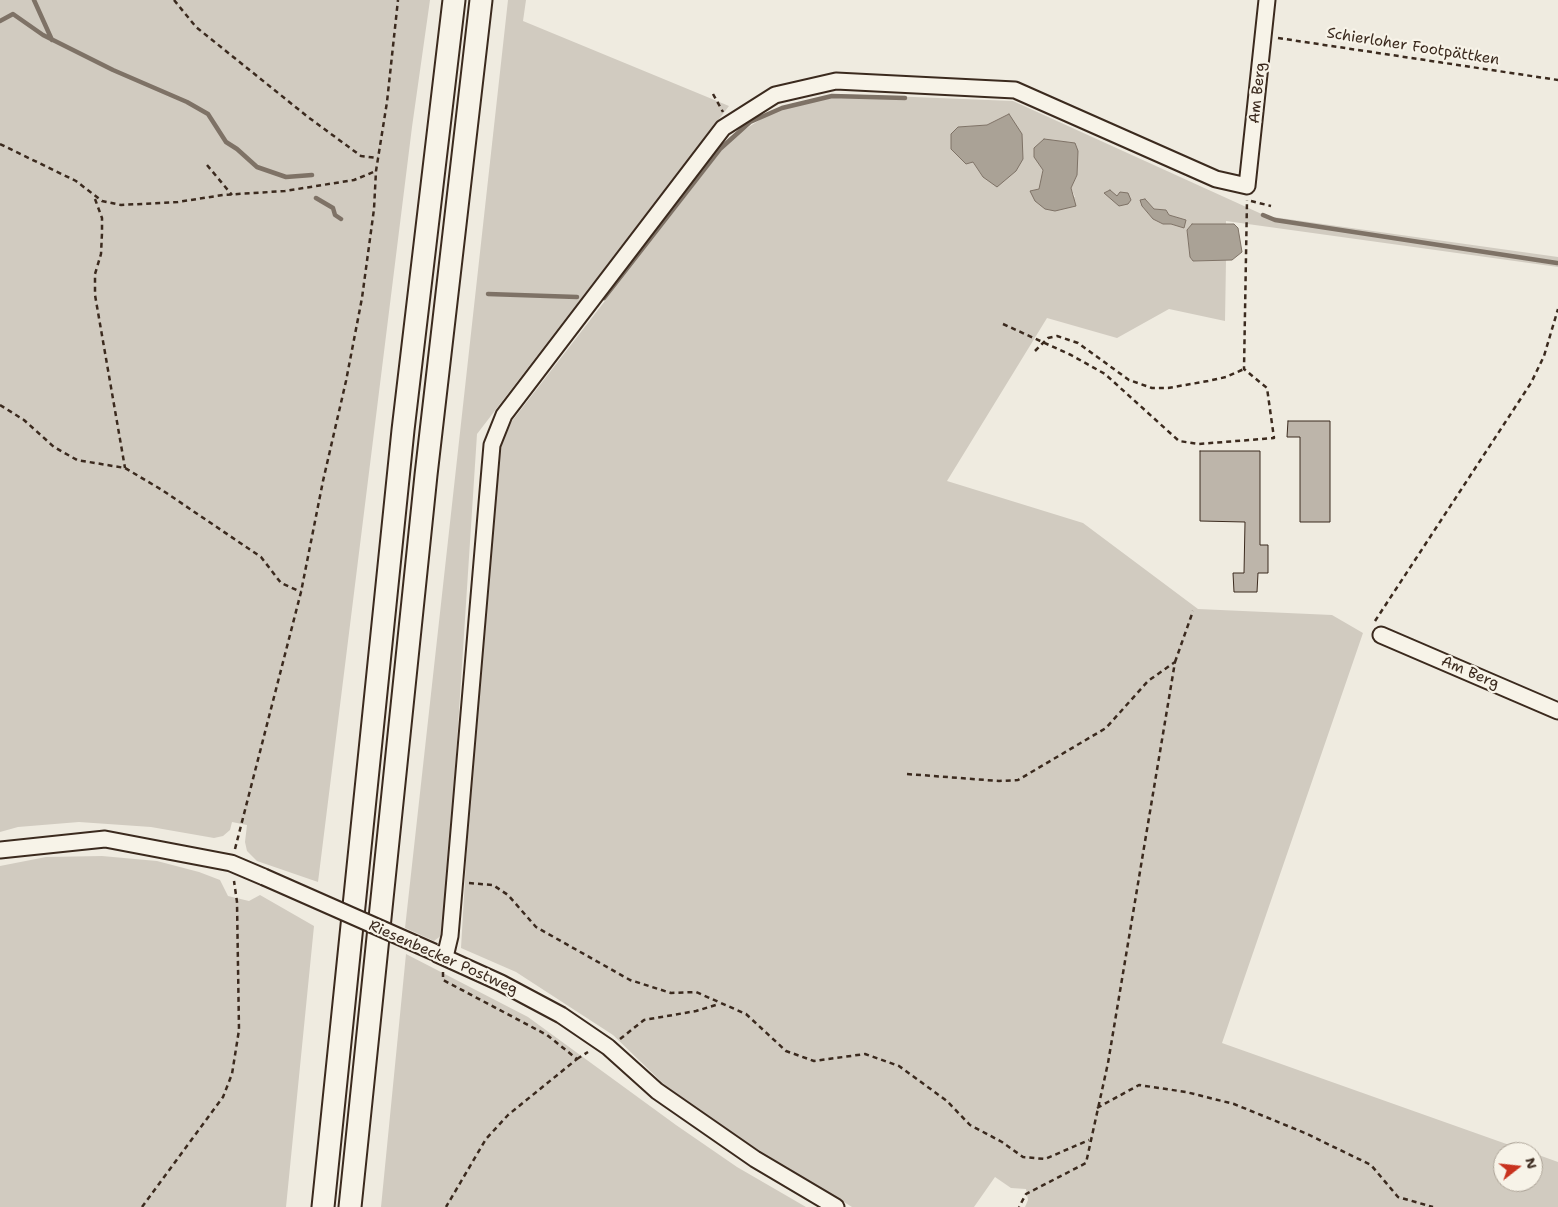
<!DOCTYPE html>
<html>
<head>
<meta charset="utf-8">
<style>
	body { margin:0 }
	#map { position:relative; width:1558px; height:1207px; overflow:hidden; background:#efebe0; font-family:"Shantell Sans",sans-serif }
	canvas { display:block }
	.north { position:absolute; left:1493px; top:1142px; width:50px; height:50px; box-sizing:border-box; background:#f7f3e8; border:1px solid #aca397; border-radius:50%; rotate:74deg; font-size:14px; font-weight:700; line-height:20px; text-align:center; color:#3b2a1e }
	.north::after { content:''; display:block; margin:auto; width:18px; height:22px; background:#c8321e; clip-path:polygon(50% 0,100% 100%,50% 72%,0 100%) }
</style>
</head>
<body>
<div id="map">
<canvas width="1558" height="1207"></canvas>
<div class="north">N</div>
</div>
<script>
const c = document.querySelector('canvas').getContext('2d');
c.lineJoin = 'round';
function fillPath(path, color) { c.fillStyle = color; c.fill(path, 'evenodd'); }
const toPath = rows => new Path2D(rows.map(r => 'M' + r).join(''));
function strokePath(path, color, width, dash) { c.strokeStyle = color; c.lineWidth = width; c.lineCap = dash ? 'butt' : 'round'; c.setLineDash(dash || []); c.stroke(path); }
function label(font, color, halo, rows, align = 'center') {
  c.font = font + ' "Shantell Sans",sans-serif'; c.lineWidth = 4.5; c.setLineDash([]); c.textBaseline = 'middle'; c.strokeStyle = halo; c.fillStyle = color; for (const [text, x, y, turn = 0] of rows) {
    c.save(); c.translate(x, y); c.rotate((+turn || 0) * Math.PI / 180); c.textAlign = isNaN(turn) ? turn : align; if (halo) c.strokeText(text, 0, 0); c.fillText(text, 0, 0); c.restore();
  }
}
fillPath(toPath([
	[0,0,430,0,412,127,318,882,257,861,247,851,245,842,247,825,232,822,230,830,223,836,214,838,151,827,79,822,18,827,0,832],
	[508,0,526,0,523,21,729,106,477,434,445,927,442,935,434,941,405,928],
	[839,94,1013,101,1266,216,1558,257,1558,267,1226,221,1226,224,1192,224,1187,231,1190,257,1193,261,1226,260,1225,321,1169,309,1117,338,1047,318,947,481,1083,523,1198,609,1332,615,1363,633,1222,1043,1529,1152,1503,1152,1503,1182,1533,1182,1533,1153,1558,1162,1558,1207,1025,1207,1028,1200,1026,1189,1011,1188,995,1177,974,1207,852,1207,718,1125,672,1092,613,1035,516,972,461,948,479,638,497,454,512,421,731,138,779,108],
	[1009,114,983,177,973,162,958,127,987,125],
	[1044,140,1075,143,1077,175,1071,188,1075,197,1031,191,1039,189,1042,179],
	[1145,199,1154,209,1166,210,1169,215,1186,220,1184,228,1171,224,1163,224,1153,219,1142,206],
	[102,856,157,861,199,872,220,880,228,896,249,901,260,895,314,926,286,1207,0,1207,0,866,46,857],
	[406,954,528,1017,676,1125,737,1167,806,1207,381,1207]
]), '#d1cbc0');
const water = toPath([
	[1009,114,1022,134,1023,159,1016,171,997,187,983,177,973,162,966,164,951,149,951,134,958,127,987,125,1009,114],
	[1044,139,1075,143,1078,151,1077,175,1071,188,1076,206,1055,211,1045,209,1035,201,1030,191,1039,189,1043,170,1034,157,1034,148,1044,139],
	[1110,190,1117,196,1120,192,1128,193,1131,200,1128,204,1119,206,1104,193,1110,190],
	[1145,199,1154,209,1166,210,1169,215,1186,220,1184,228,1171,224,1163,224,1153,219,1142,206,1140,200,1145,199],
	[1192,224,1234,224,1238,228,1242,252,1232,260,1193,261,1190,257,1187,230,1192,224]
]);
fillPath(water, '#aaa296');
strokePath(water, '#7e7266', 1);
strokePath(toPath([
	[34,0,52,40],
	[0,21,13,14,43,35,113,70,187,102,208,114,226,142,237,149,257,167,286,177,312,175],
	[316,198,333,208,335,215,341,219],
	[1263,215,1275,220,1557,263],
	[488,294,577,297],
	[604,298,720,149,750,122,782,108,832,96,905,98]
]), '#7e7266', 4.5);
const building = toPath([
	[1288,421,1330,421,1330,522,1300,522,1300,437,1287,437,1288,421],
	[1200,451,1260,451,1260,545,1268,545,1268,573,1258,573,1257,592,1234,592,1233,573,1244,573,1245,522,1200,521,1200,451]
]);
fillPath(building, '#bdb5aa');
strokePath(building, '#3b2a1e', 1);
const minor = toPath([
	[1381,635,1558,711],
	[0,850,105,839,231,863,264,877],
	[437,954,501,983,561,1015,608,1047,657,1091,755,1159,836,1207],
	[445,957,450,936,492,445,504,415,723,128,775,95,836,81,1015,90,1216,179,1247,186,1267,0]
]);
const highway = toPath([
	[323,1207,403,430,454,0],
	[350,1207,426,475,481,0]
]);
strokePath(minor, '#3b2a1e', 19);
strokePath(highway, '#3b2a1e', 25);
strokePath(toPath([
	[174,0,196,27,308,117,361,156,378,158],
	[1278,38,1558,80],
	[713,94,723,112],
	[0,144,76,181,102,201,121,205,178,202,223,195,285,191,354,180,376,171],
	[207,165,232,195],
	[95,199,102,218,102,233,101,254,95,274,95,295,125,468],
	[1251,201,1271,206],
	[1003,324,1071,355,1105,374,1179,441,1199,444,1274,438,1267,388,1244,369,1247,200],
	[1035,351,1048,338,1057,336,1078,343,1129,380,1152,388,1168,388,1208,381,1226,377,1244,369],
	[0,405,24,420,54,447,77,460,125,468,162,490,261,557,281,583,301,592],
	[1375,621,1531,383,1544,356,1558,309],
	[1175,662,1193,611],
	[907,774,999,781,1018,780,1106,728,1148,681,1175,662,1108,1063,1086,1163,1026,1194,1019,1207],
	[235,849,301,592,323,481,346,381,362,298,374,209,376,171,387,102,398,0],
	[469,883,493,885,508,895,536,927,630,980,671,993,696,992,746,1014,786,1051,814,1061,865,1054,899,1066,947,1101,970,1125,1002,1142,1023,1157,1045,1159,1089,1140],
	[443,972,443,980,547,1035,577,1059,508,1115,486,1139,446,1207],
	[620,1039,644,1020,696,1011,719,1004],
	[577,1059,588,1052],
	[1097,1108,1139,1085,1186,1092,1234,1104,1305,1133,1371,1165,1398,1197,1433,1207],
	[142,1207,223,1097,232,1074,239,1030,237,902,234,881]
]), '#3b2a1e', 2.5, [5, 4]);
strokePath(minor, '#f7f3e8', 15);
strokePath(highway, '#f7f3e8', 21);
const minorBridge = toPath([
	[264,877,434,952]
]);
strokePath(minorBridge, '#3b2a1e', 19, []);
strokePath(minorBridge, '#f7f3e8', 15);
label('15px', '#3b2a1e', '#f7f3e8', [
	["Schierloher Footpättken",1413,47,9],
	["Am Berg",1258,93,-84],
	["Am Berg",1470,673,23],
	["Riesenbecker Postweg",443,958,24]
]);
</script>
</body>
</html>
